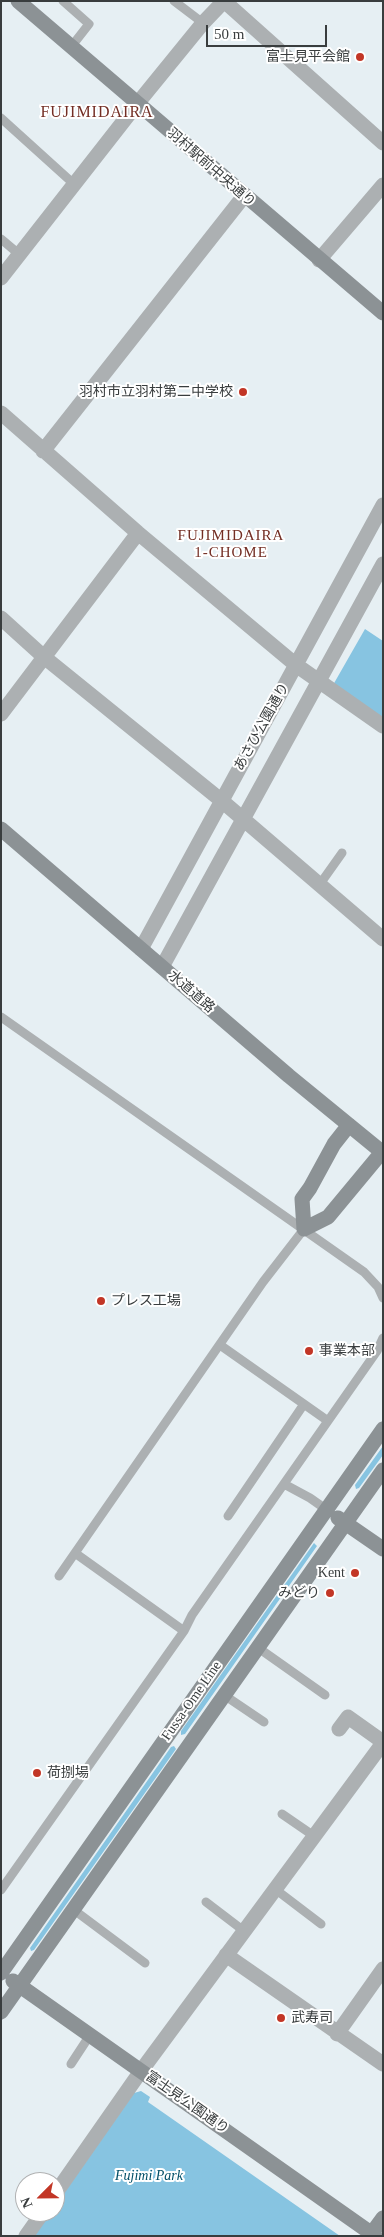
<!DOCTYPE html>
<html>
<head>
<meta charset="utf-8">
<style>
	body { margin:0 }
	#map { position:relative; width:384px; height:2237px; overflow:hidden; background:#e6eff3; font-family:"Times New Roman",serif }
	canvas { display:block }
	.frame { position:absolute; inset:0; border:2px solid #393d3e; pointer-events:none }
	.north { position:absolute; left:15px; top:2172px; width:50px; height:50px; box-sizing:border-box; background:#fff; border:1px solid #b0b1b2; border-radius:50%; rotate:247deg; font-size:14px; font-weight:700; line-height:20px; text-align:center; color:#393d3e }
	.north::after { content:''; display:block; margin:auto; width:18px; height:22px; background:#c23626; clip-path:polygon(50% 0,100% 100%,50% 72%,0 100%) }
	.scale { position:absolute; left:206px; top:25px; width:121px; height:22px; box-sizing:border-box; border:2px solid #393d3e; border-top:0; padding-left:6px; font-size:15px; line-height:18px; white-space:nowrap; color:#393d3e; -webkit-text-stroke:4px #fff; paint-order:stroke }
</style>
</head>
<body>
<div id="map">
<canvas width="384" height="2237"></canvas>
<div class="frame"></div>
<div class="north">N</div>
<div class="scale">50 m</div>
</div>
<script>
const c = document.querySelector('canvas').getContext('2d');
c.lineJoin = 'round';
function fillPath(path, color) { c.fillStyle = color; c.fill(path, 'evenodd'); }
const toPath = rows => new Path2D(rows.map(r => 'M' + r).join(''));
function strokePath(path, color, width, dash) { c.strokeStyle = color; c.lineWidth = width; c.lineCap = dash ? 'butt' : 'round'; c.setLineDash(dash || []); c.stroke(path); }
function label(font, color, halo, rows, align = 'center') {
  c.font = font + ' "Times New Roman","Noto Sans JP",serif'; c.lineWidth = 4; c.setLineDash([]); c.textBaseline = 'middle'; c.strokeStyle = halo; c.fillStyle = color; for (const [text, x, y, turn = 0] of rows) {
    c.save(); c.translate(x, y); c.rotate((+turn || 0) * Math.PI / 180); c.textAlign = isNaN(turn) ? turn : align; if (halo) c.strokeText(text, 0, 0); c.fillText(text, 0, 0); c.restore();
  }
}
fillPath(toPath([
	[365,629,383,641,383,721,333,685],
	[383,1446,383,1455,359,1488,356,1489,355,1485],
	[314,1543,317,1546,185,1734,181,1735,181,1731],
	[174,1746,176,1749,34,1950,31,1951,30,1948,171,1747],
	[141,2091,150,2097,148,2102,340,2236,34,2236,51,2212,55,2212,55,2206,134,2093]
]), '#87c4e1');
strokePath(toPath([
	[63,1,89,24,71,47],
	[174,1,203,23],
	[1,118,75,185],
	[1,239,20,255],
	[320,884,342,853],
	[1,1017,364,1272,378,1287,383,1298],
	[220,1345,328,1421],
	[284,1484,310,1498,327,1510],
	[228,1516,304,1404],
	[75,1553,184,1631],
	[59,1576,263,1282,304,1229],
	[257,1647,325,1695],
	[224,1695,264,1722],
	[282,1814,314,1836],
	[275,1889,321,1924],
	[1,1890,184,1631,192,1615,377,1351,383,1338],
	[206,1902,244,1931],
	[74,1910,145,1963],
	[71,2064,90,2035]
]), '#acb0b2', 9);
strokePath(toPath([
	[224,1,383,143],
	[319,260,383,185],
	[1,278,137,104,203,23,224,1],
	[1,413,138,533,296,665,383,726],
	[43,451,244,196],
	[1,618,44,657,222,801,383,939],
	[1,714,138,533],
	[141,949,383,505],
	[162,967,383,564],
	[339,1729,348,1717,383,1742],
	[226,1955,383,2064],
	[337,2034,383,1969],
	[55,2194,141,2071,383,1743],
	[26,2236,43,2212]
]), '#acb0b2', 15);
strokePath(toPath([
	[18,1,383,313],
	[1,829,289,1076,383,1153],
	[349,1125,334,1144,310,1188,302,1199,304,1229,328,1217,382,1152],
	[338,1518,383,1549],
	[1,1973,383,1429],
	[13,1981,375,2236],
	[1,2012,383,1470],
	[372,2233,383,2218]
]), '#8c9295', 15);
for (const [x, y, r, color] of [
	[360,57,5,"#c23626"],
	[243,392,5,"#c23626"],
	[101,1301,5,"#c23626"],
	[309,1351,5,"#c23626"],
	[355,1573,5,"#c23626"],
	[330,1593,5,"#c23626"],
	[37,1773,5,"#c23626"],
	[281,2018,5,"#c23626"]
]) { const dot = new Path2D(); dot.arc(x, y, r, 0, 2 * Math.PI); c.fillStyle = color; c.fill(dot); strokePath(dot, '#fff', 2); }
label('14px', '#393d3e', '#fff', [
	["富士見平会館",350,57],
	["羽村市立羽村第二中学校",233,392],
	["プレス工場",111,1301,"left"],
	["事業本部",319,1351,"left"],
	["Kent",345,1573],
	["みどり",320,1593],
	["荷捌場",47,1773,"left"],
	["武寿司",291,2018,"left"]
], 'right');
label('14px', '#393d3e', '#fff', [
	["羽村駅前中央通り",211,168,41],
	["あさひ公園通り",262,727,-61],
	["水道道路",191,992,41],
	["Fussa-Ome Line",192,1701,-55],
	["富士見公園通り",187,2103,35]
]);
label('italic 14px', '#004e67', '#fff', [
	["Fujimi Park",149,2176]
]);
c.letterSpacing = '1px';
label('15px', '#732e24', '#fff', [
	["FUJIMIDAIRA",231,536],
	["1-CHOME",231,553]
]);
c.letterSpacing = '0px';
c.letterSpacing = '1px';
label('16px', '#732e24', '#fff', [
	["FUJIMIDAIRA",97,113]
]);
c.letterSpacing = '0px';
</script>
</body>
</html>
